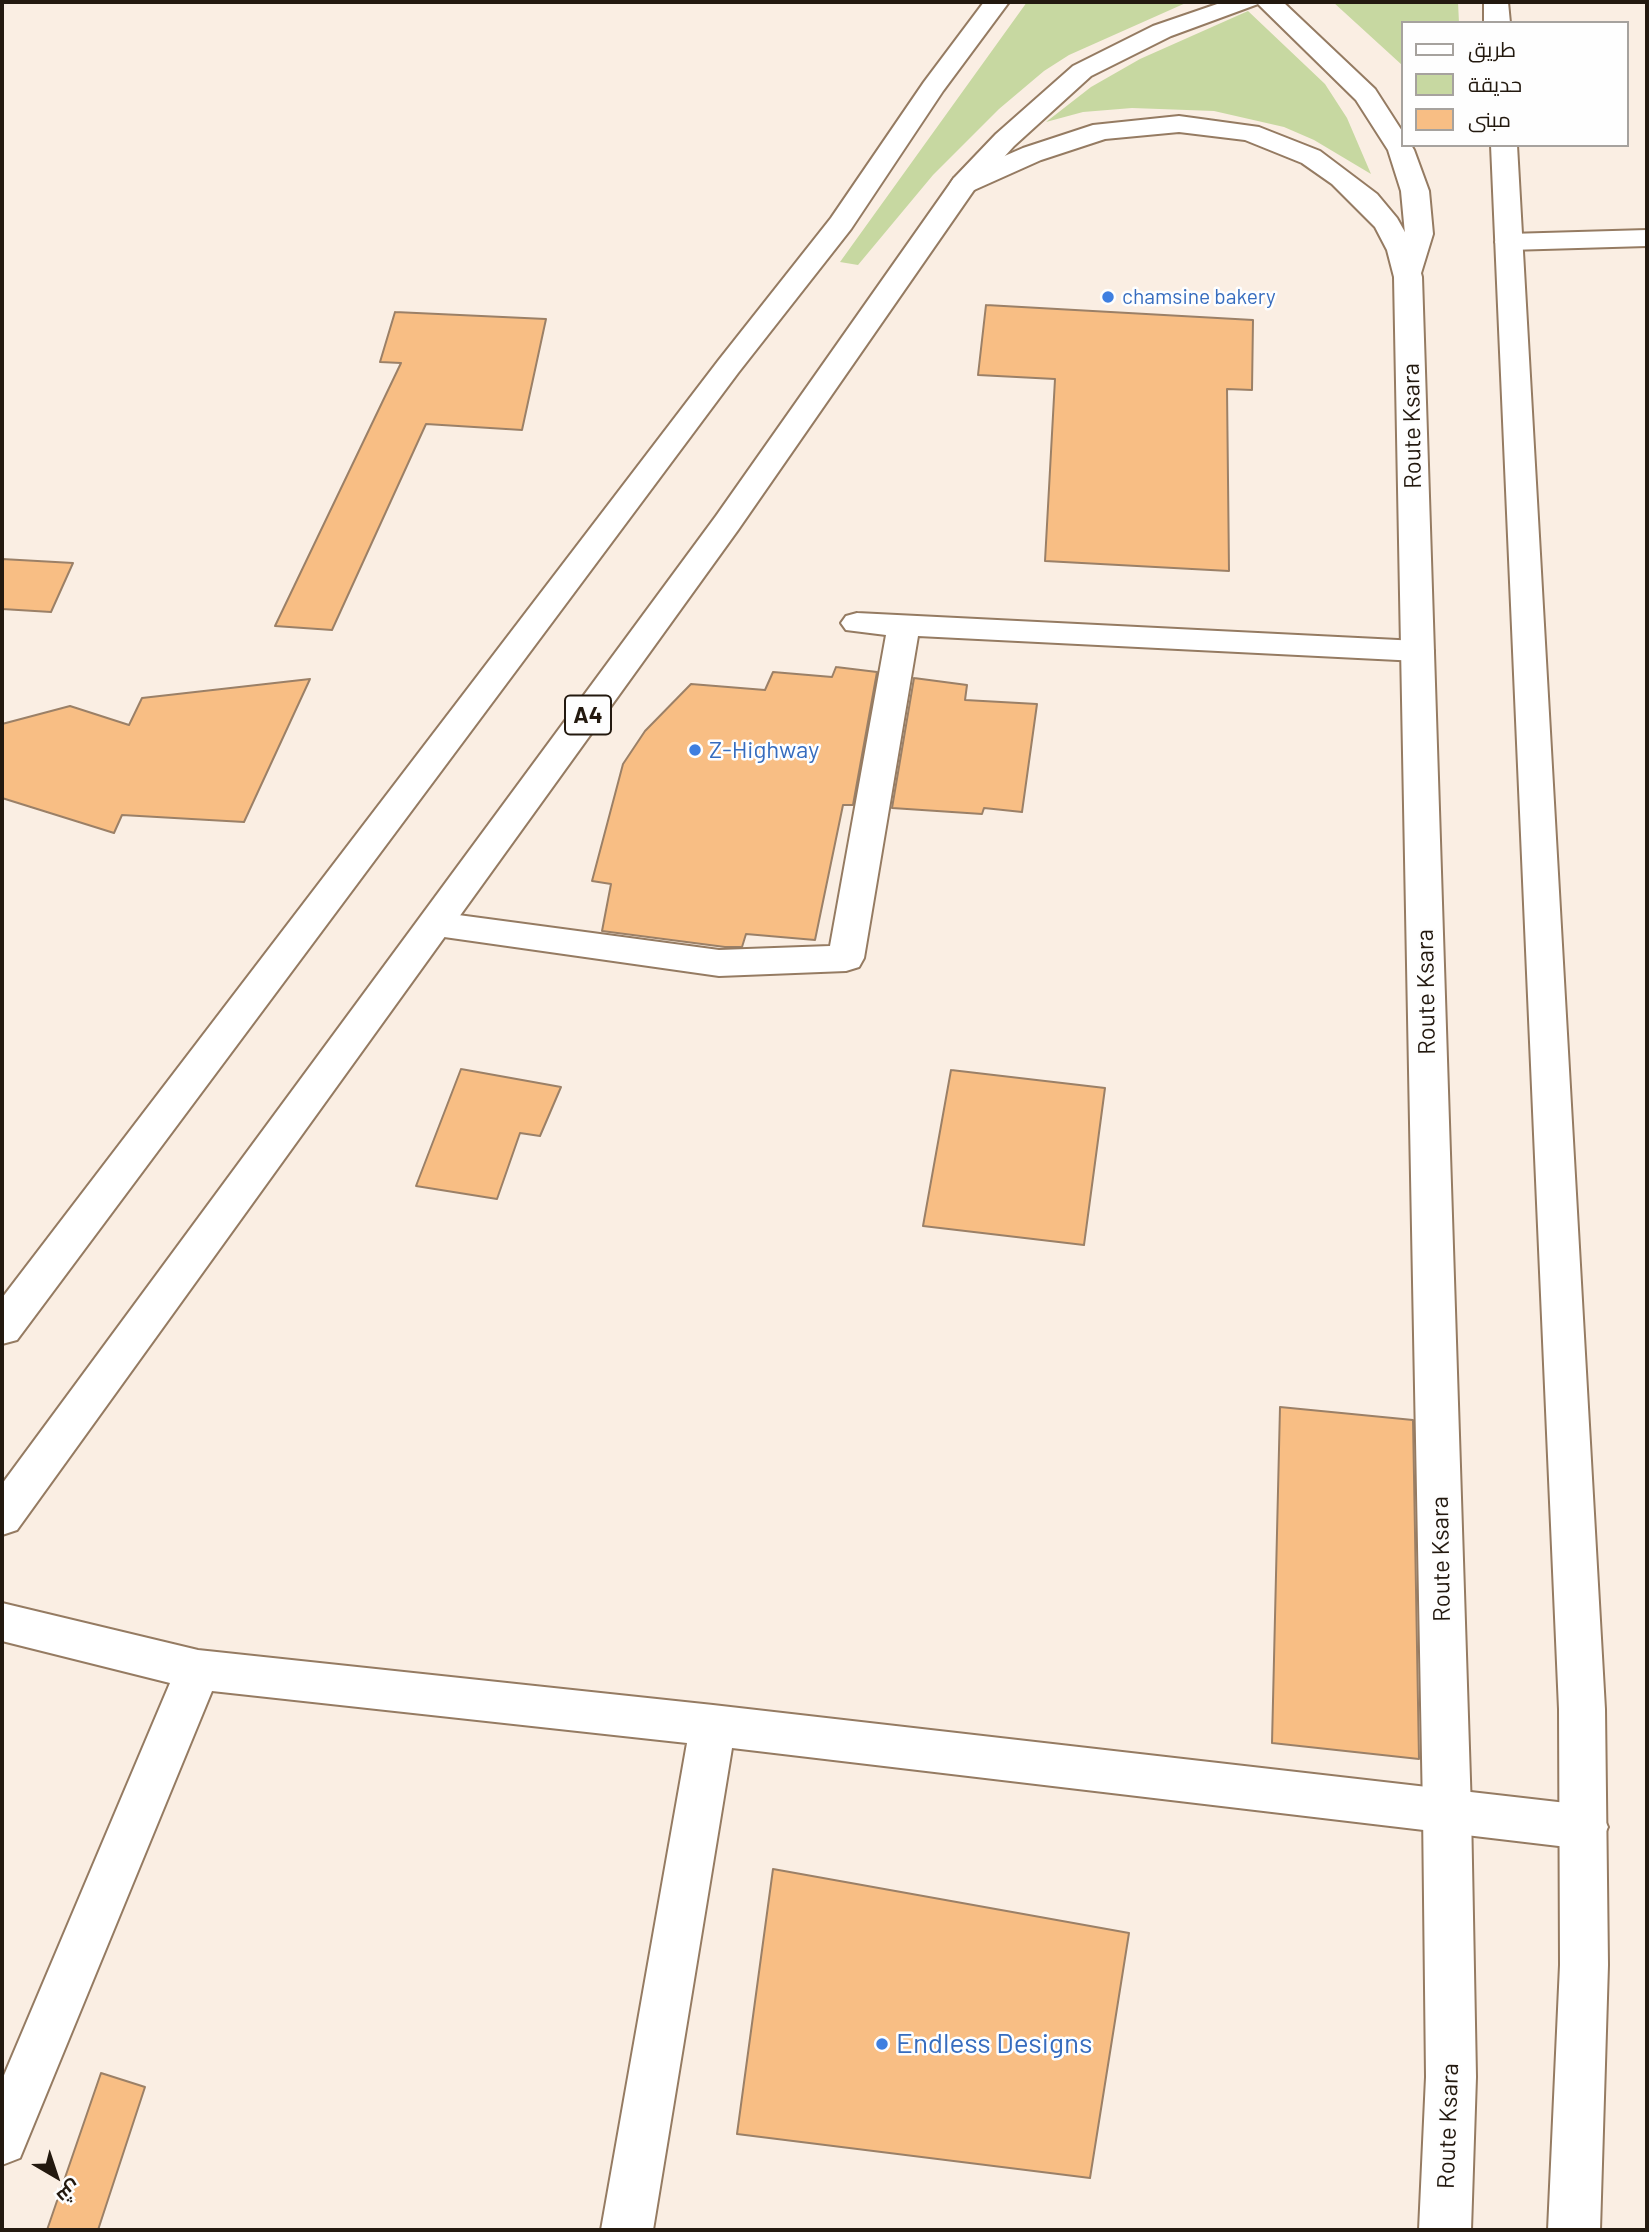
<!DOCTYPE html>
<html>
<head>
<meta charset="utf-8">
<style>
	body { margin:0 }
	#map { position:relative; width:1649px; height:2232px; overflow:hidden; background:#faeee3; font-family:Barlow,Cairo,sans-serif }
	canvas { display:block }
	.frame { position:absolute; inset:0; border:4px solid #23190f; pointer-events:none }
	.legend { position:absolute; left:1401px; top:21px; width:228px; height:126px; box-sizing:border-box; background:#fefefe; border:2px solid #a6a29e; margin:0; padding:9px 12px; list-style:none; font-size:21px; color:#23190f }
	.legend li { display:flex; align-items:center; gap:14px; height:35px }
	.legend b { width:35px; border:2px solid #a6a29e }
	.north { position:absolute; left:21px; top:2141px; width:70px; height:70px; -webkit-text-stroke:5px #fefefe; paint-order:stroke; rotate:141deg; font-size:19px; font-weight:700; line-height:28px; text-align:center; color:#23190f }
	.north::after { content:''; display:block; margin:auto; width:24px; height:32px; background:#23190f; clip-path:polygon(50% 0,100% 100%,50% 72%,0 100%) }
</style>
</head>
<body>
<div id="map">
<canvas width="1649" height="2232"></canvas>
<div class="frame"></div>
<ul class="legend">
<li><b style="height:9px;background:#fff"></b>طريق</li>
<li><b style="height:19px;background:#c7d8a1"></b>حديقة</li>
<li><b style="height:19px;background:#f8be84"></b>مبنى</li>
</ul>
<div class="north">ش</div>
</div>
<script>
const c = document.querySelector('canvas').getContext('2d');
c.lineJoin = 'round';
function fillPath(path, color) { c.fillStyle = color; c.fill(path, 'evenodd'); }
const toPath = rows => new Path2D(rows.map(r => 'M' + r).join(''));
function strokePath(path, color, width, dash) { c.strokeStyle = color; c.lineWidth = width; c.lineCap = dash ? 'butt' : 'round'; c.setLineDash(dash || []); c.stroke(path); }
function label(font, color, halo, rows, align = 'center') {
  c.font = font + ' Barlow,sans-serif'; c.lineWidth = 5; c.setLineDash([]); c.textBaseline = 'middle'; c.strokeStyle = halo; c.fillStyle = color; for (const [text, x, y, turn = 0] of rows) {
    c.save(); c.translate(x, y); c.rotate((+turn || 0) * Math.PI / 180); c.textAlign = isNaN(turn) ? turn : align; if (halo) c.strokeText(text, 0, 0); c.fillText(text, 0, 0); c.restore();
  }
}
fillPath(toPath([
	[1027,2,1188,2,1069,55,1044,71,999,109,933,175,858,265,840,262],
	[1333,2,1458,2,1459,23,1402,23,1402,65],
	[1248,11,1325,84,1347,118,1371,174,1314,140,1284,127,1214,111,1132,108,1083,112,1046,122,1091,87,1140,59]
]), '#c7d8a1');
const building = toPath([
	[986,305,1253,320,1252,390,1227,389,1229,571,1045,561,1055,379,978,375,986,305],
	[395,312,546,319,522,430,426,424,332,630,275,626,401,363,380,362,395,312],
	[2,559,73,563,51,612,2,609,2,559],
	[836,667,877,672,853,805,843,805,815,940,746,934,742,947,725,947,602,931,611,884,592,881,623,764,645,731,691,684,765,690,773,672,832,677,836,667],
	[914,678,967,685,965,700,1037,704,1022,812,984,808,982,814,892,808,914,678],
	[310,679,244,822,122,815,114,833,2,798,2,724,70,706,129,725,142,698,310,679],
	[461,1069,561,1087,540,1136,520,1133,497,1199,416,1186,461,1069],
	[951,1070,1105,1088,1084,1245,923,1226,951,1070],
	[1280,1407,1413,1420,1419,1759,1272,1743,1280,1407],
	[773,1869,1129,1933,1090,2178,737,2134,773,1869],
	[101,2073,145,2087,98,2230,47,2230,101,2073]
]);
fillPath(building, '#f8be84');
strokePath(building, '#9b8067', 2);
const minor = toPath([
	[1647,230,1647,246,1509,250,1499,248,1495,242,1499,236,1509,234,1647,230],
	[857,613,1418,641,1430,644,1434,651,1430,658,1418,661,918,636,864,958,859,967,846,971,719,976,423,934,418,925,423,916,436,912,719,950,830,946,886,635,846,630,841,623,846,616,857,613],
	[2,1603,198,1650,713,1705,1584,1805,1601,1812,1608,1827,1601,1842,1584,1849,732,1748,653,2230,601,2230,687,1743,212,1691,20,2158,2,2165,2,2080,170,1683,2,1641,2,1603]
]);
const major = toPath([
	[1484,2,1508,2,1510,23,1484,23,1484,2],
	[1179,116,1259,127,1320,151,1377,194,1397,218,1415,250,1422,277,1471,1810,1476,2077,1471,2230,1419,2230,1426,2077,1423,1810,1394,277,1387,250,1375,227,1332,184,1302,163,1245,140,1179,132,1105,139,1041,160,974,190,964,192,954,190,950,184,954,178,1023,148,1093,125,1179,116],
	[1491,145,1517,145,1605,1709,1608,1965,1600,2230,1548,2230,1560,1965,1559,1709,1491,145]
]);
const highway = toPath([
	[984,2,1009,2,943,91,851,229,738,373,17,1340,2,1344,2,1298,718,361,831,218,924,82,984,2],
	[1223,2,1283,2,1375,89,1402,131,1402,145,1411,145,1414,150,1429,191,1433,234,1418,283,1408,285,1398,283,1394,277,1405,234,1401,191,1388,150,1356,100,1258,4,1171,36,1091,76,1014,146,974,190,738,530,17,1530,2,1535,2,1484,716,516,954,178,996,134,1073,66,1153,26,1223,2]
]);
strokePath(minor, '#957b62', 4);
strokePath(major, '#957b62', 4);
strokePath(highway, '#957b62', 4);
fillPath(minor, '#fff');
fillPath(major, '#fff');
fillPath(highway, '#fff');
for (const [x, y, r, color] of [
	[1108,297,7,"#3f7fe0"],
	[695,750,7,"#3f7fe0"],
	[882,2044,7,"#3f7fe0"]
]) { const dot = new Path2D(); dot.arc(x, y, r, 0, 2 * Math.PI); c.fillStyle = color; c.fill(dot); strokePath(dot, '#fefefe', 2.5); }
label('21px', '#366cbe', '#fefefe', [
	["chamsine bakery",1122,297]
], 'left');
for (const [x, y, w] of [
	[588,715,46]
]) { const box = new Path2D(); box.roundRect(x - w / 2, y - 19.5, w, 39, 5); c.fillStyle = '#fefefe'; c.fill(box); strokePath(box, '#23190f', 2); }
label('bold 23px', '#23190f', null, [
	["A4",588,715]
]);
label('24px', '#23190f', '#fefefe', [
	["Route Ksara",1412,426,-91],
	["Route Ksara",1426,992,-91],
	["Route Ksara",1441,1559,-91],
	["Route Ksara",1448,2126,-88]
]);
label('24px', '#366cbe', '#fefefe', [
	["Z-Highway",709,750]
], 'left');
label('28px', '#366cbe', '#fefefe', [
	["Endless Designs",896,2044]
], 'left');
</script>
</body>
</html>
